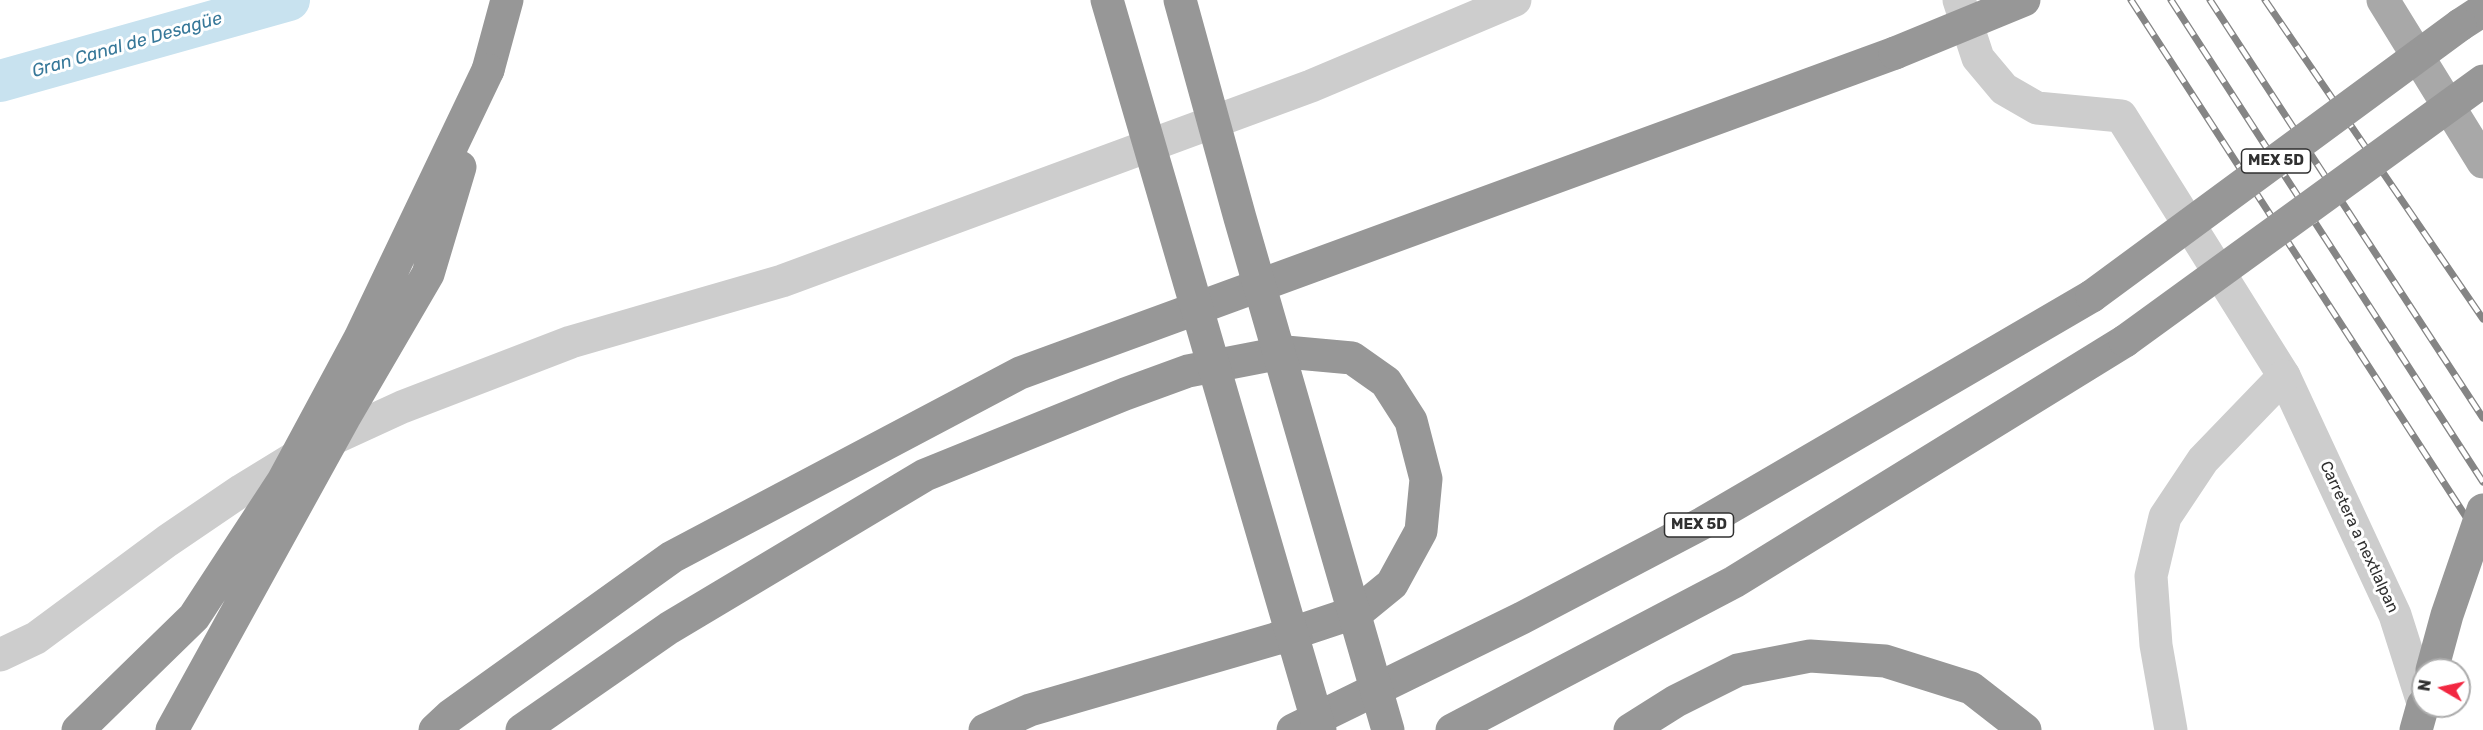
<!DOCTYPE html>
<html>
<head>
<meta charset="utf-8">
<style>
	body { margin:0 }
	#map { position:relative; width:2483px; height:730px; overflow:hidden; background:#fff; font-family:Rubik,sans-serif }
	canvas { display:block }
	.north { position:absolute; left:2411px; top:658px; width:60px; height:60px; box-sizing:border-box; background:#fff; border:2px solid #acacac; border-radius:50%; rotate:279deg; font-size:16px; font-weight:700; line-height:24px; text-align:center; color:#303030 }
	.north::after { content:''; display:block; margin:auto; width:21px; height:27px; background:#f22741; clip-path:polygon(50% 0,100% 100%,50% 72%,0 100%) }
</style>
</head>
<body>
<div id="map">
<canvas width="2483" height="730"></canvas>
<div class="north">N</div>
</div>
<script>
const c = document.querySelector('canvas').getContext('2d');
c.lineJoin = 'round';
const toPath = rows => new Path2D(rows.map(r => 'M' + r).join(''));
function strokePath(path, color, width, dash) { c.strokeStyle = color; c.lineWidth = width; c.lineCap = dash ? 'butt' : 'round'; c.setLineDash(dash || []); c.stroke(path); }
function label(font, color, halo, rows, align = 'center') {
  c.font = font + ' Rubik,sans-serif'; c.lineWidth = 6; c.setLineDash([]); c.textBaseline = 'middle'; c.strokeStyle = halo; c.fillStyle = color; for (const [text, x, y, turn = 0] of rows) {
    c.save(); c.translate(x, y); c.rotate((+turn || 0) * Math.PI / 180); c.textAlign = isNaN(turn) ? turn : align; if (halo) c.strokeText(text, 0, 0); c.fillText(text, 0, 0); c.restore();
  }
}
strokePath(toPath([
	[0,81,289,0]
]), '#c8e2ef', 42);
strokePath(toPath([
	[1959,0,1978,58,2004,89,2037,108,2121,116,2284,376,2395,615,2423,703],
	[0,655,36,638,167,541,242,490,304,452,402,407,571,342,782,281,1311,86,1515,0]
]), '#cdcdcd', 33);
strokePath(toPath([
	[2171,730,2156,645,2151,576,2165,517,2203,460,2284,376]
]), '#cdcdcd', 33);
strokePath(toPath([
	[2383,0,2483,162]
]), '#a8a8a8', 33);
strokePath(toPath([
	[2460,25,2483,10],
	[488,70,507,0],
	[435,730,450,716,672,557,1020,373,1895,53],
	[522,730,669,628,925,475,1125,394,1188,371,1286,352,1352,358,1386,382,1411,421,1426,479,1421,531,1392,584,1359,611,1275,639,1030,710,985,730],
	[1293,730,1522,618,1703,523,2092,296],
	[1452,730,1734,582,2125,341],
	[1630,730,1676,701,1738,670,1810,656,1885,661,1971,688,2025,730],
	[2416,730,2423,705]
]), '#979797', 33);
const rail = toPath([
	[2131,0,2483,543],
	[2171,0,2483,482],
	[2210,0,2483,418],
	[2265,0,2483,319]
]);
strokePath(rail, '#858585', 7);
strokePath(rail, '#fff', 4.5, [14]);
strokePath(toPath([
	[1107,0,1320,730],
	[1180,0,1240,218,1388,730],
	[1895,53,2024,0],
	[2092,296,2460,25],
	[2125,341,2483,81],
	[2432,670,2447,615,2483,510],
	[78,730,194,617,283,481,360,338,488,70],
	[172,730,344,418,428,274,460,167]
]), '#979797', 33);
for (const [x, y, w] of [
	[2276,161,69],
	[1699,525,69]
]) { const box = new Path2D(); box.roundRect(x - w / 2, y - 12, w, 24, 4.5); c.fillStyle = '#fff'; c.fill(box); strokePath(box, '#303030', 1.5); }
label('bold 15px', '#303030', null, [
	["MEX 5D",2276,161],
	["MEX 5D",1699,525]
]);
label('16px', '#303030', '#fff', [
	["Carretera a nextlalpan",2359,537,65]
]);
label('italic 18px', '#377899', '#fff', [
	["Gran Canal de Desagüe",127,45,-16]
]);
</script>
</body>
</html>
